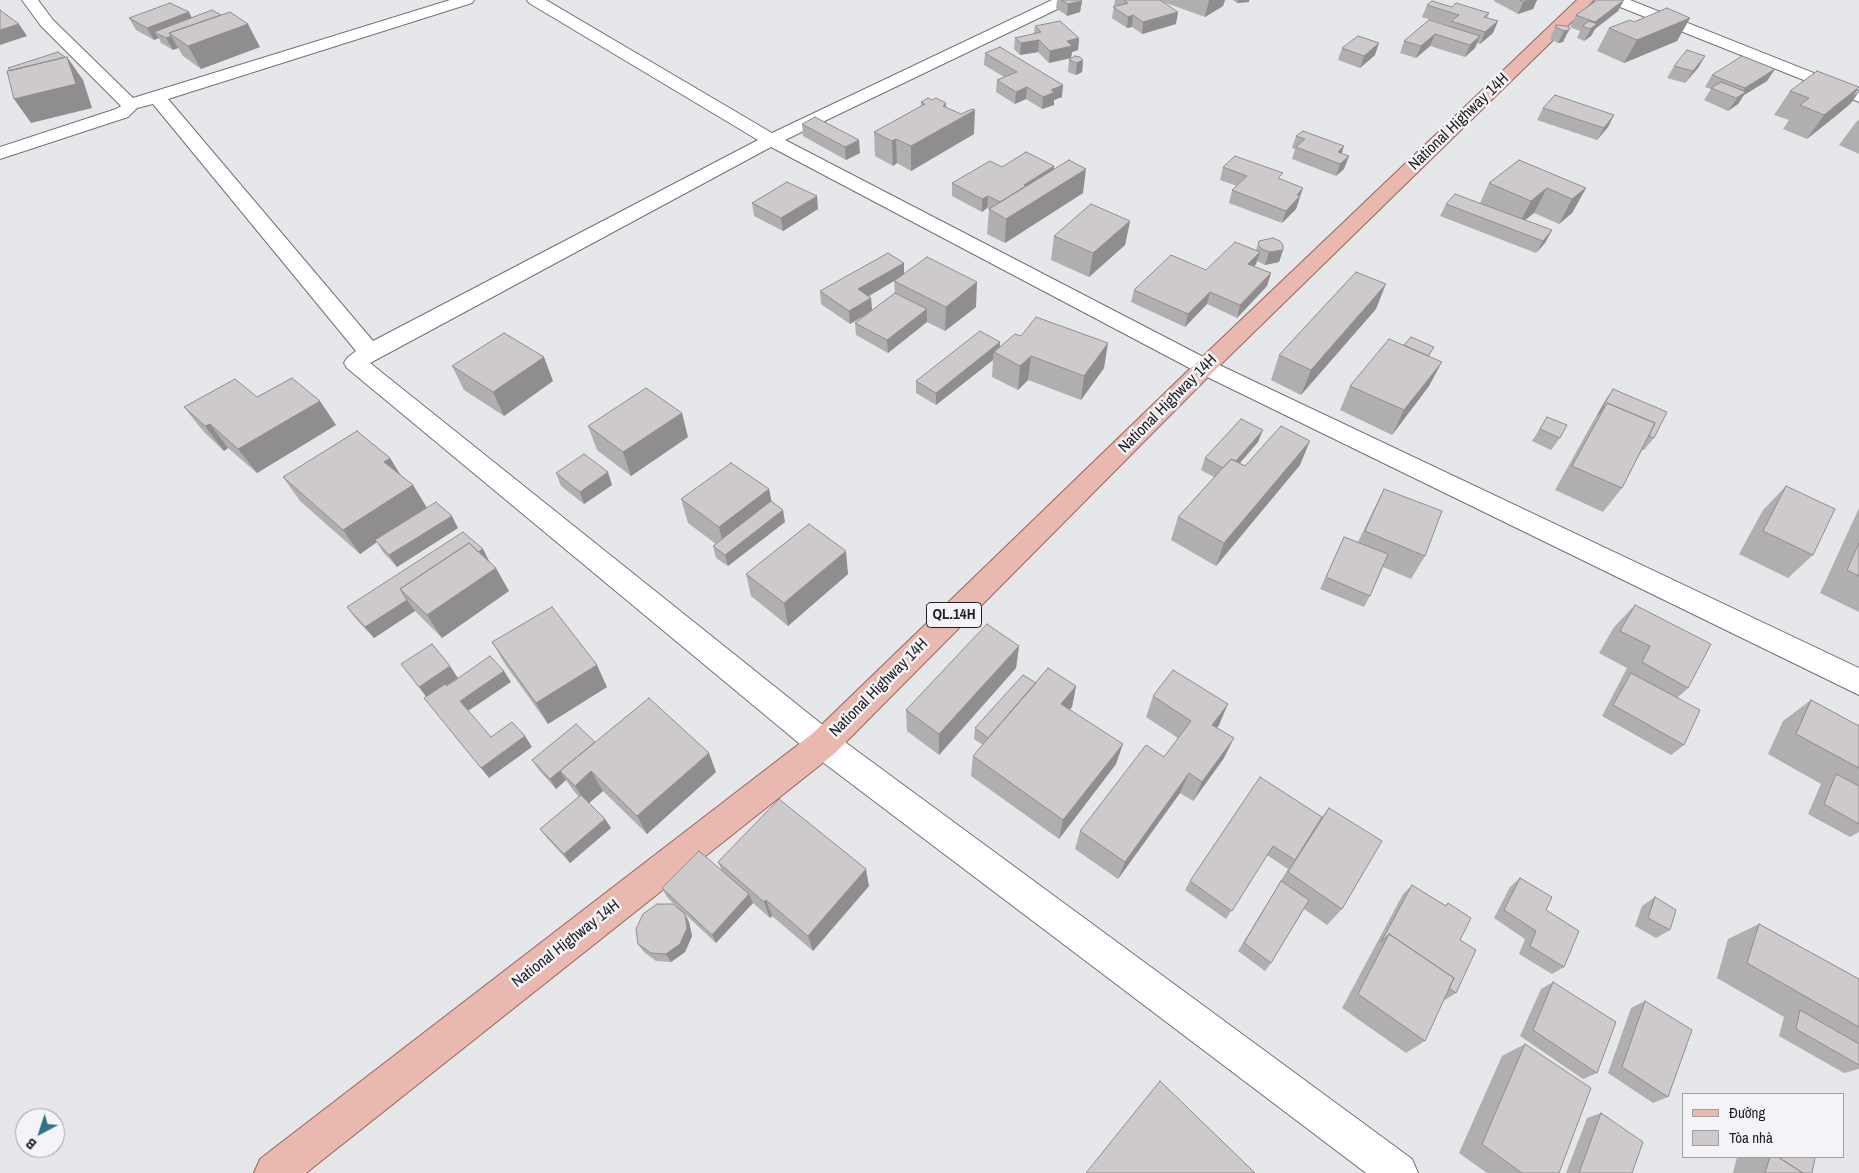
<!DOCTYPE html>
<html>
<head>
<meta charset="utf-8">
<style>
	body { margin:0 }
	#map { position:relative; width:1859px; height:1173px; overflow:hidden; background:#e6e7eb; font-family:"Archivo Narrow",sans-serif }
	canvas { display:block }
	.legend { position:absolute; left:1682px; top:1093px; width:162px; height:65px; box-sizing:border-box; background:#f4f4f8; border:1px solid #9f9fa2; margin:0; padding:6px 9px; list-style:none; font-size:15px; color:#1f1f20 }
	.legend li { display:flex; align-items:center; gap:10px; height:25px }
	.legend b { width:25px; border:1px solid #9f9fa2 }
	.north { position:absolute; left:15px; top:1108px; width:50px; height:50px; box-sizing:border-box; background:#f4f4f8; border:1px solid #9f9fa2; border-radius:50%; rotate:220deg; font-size:14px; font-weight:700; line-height:20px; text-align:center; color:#1f1f20 }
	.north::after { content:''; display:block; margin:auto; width:18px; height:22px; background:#327486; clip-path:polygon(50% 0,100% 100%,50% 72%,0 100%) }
</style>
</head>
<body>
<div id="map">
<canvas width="1859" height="1173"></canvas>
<ul class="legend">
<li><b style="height:6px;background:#e9b8af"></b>Đường</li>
<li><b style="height:14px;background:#cecacc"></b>Tòa nhà</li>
</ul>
<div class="north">B</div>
</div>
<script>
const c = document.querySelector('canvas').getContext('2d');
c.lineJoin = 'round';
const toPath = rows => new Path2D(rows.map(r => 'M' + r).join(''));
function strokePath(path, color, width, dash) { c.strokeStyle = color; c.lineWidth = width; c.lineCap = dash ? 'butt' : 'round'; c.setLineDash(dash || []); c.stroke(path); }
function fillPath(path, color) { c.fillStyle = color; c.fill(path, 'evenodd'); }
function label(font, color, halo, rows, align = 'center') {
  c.font = font + ' "Archivo Narrow",sans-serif'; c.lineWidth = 5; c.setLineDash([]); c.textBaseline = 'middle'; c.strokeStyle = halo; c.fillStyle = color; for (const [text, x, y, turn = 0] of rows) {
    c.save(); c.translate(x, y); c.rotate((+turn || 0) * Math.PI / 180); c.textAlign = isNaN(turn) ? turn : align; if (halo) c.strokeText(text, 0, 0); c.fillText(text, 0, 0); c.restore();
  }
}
const street = toPath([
	[22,0,38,0,53,20,133,98,450,0,474,0,472,3,168,99,373,341,758,140,529,3,527,0,546,0,772,133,1052,0,1072,0,1070,3,785,140,1213,362,1859,668,1859,695,1197,372,771,147,370,363,834,734,1412,1159,1418,1173,1366,1173,812,754,347,368,344,363,347,358,356,351,153,104,137,108,128,117,0,159,0,147,116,109,121,106,41,26,22,0],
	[1608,0,1630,0,1859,91,1859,102,1610,3,1608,0]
]);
const primary = toPath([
	[1577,0,1594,0,1213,372,834,754,306,1173,254,1173,260,1159,812,734,1197,362,1577,0]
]);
strokePath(street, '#727275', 2);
strokePath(primary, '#99645a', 2);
fillPath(street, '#fff');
fillPath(primary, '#e9b8af');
fillPath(toPath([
	[1057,0,1081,0,1082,1,1080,12,1067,16,1056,8],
	[1115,0,1225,0,1223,6,1205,17,1163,2,1176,24,1142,34,1132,27,1127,28,1112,18],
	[1233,0,1249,0,1249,2,1237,3],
	[1494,0,1537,0,1533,9,1518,14,1494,1],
	[1624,0,1618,11,1595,29,1591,36,1584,41,1577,38,1580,31,1570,27,1576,15],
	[1427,5,1452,7,1489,13,1487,18,1493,33,1480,44,1477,43,1475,48,1465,57,1430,46,1416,58,1400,53,1404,41,1449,26,1422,17],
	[189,12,191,18,260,47,201,69,183,56,178,48,173,50,161,43,159,38,154,40,136,30,129,18],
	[1690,18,1677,41,1624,63,1597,51,1609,28,1634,22],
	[1556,25,1567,26,1563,42,1558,43,1550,39],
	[1035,26,1079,38,1078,50,1072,52,1071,58,1049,63,1038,52,1020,55,1014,49,1015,38,1034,34],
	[1342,48,1375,55,1360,68,1338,60],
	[985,53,1062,97,1054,100,1054,105,1042,109,1026,99,1015,104,996,92,997,80,1004,77,984,65],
	[1705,56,1698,68,1685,83,1667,78,1674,66],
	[1069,60,1083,60,1082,72,1076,75,1068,72],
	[1775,69,1767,81,1744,95,1738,104,1728,111,1704,100,1711,89,1705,87,1712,75],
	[1857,90,1851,103,1807,139,1783,129,1789,120,1774,115,1790,91],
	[932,100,946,107,974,134,911,171,897,163,893,166,875,156,874,132,921,107,921,102],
	[1543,108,1614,115,1608,127,1597,140,1537,120],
	[1859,120,1859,154,1839,145,1857,121],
	[802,124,860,153,846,160,803,136],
	[1296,136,1342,153,1344,169,1336,176,1292,159,1295,149,1292,148],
	[1054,166,1054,169,1083,193,1005,243,987,234,989,209,987,208,982,212,952,196,952,183,1002,167],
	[1223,167,1281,179,1299,200,1296,209,1282,223,1229,203,1232,190,1237,186,1220,180],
	[1489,183,1586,188,1572,213,1559,224,1534,213,1525,220,1552,230,1545,243,1536,253,1440,216,1446,204,1480,203],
	[752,203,818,209,783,231,754,216],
	[1130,221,1125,245,1089,277,1051,260,1054,236],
	[1259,241,1283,250,1279,262,1265,265,1257,261,1256,264,1254,266,1271,273,1267,286,1237,318,1207,304,1185,327,1131,302,1134,290,1206,270,1256,250],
	[904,274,976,307,945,331,927,322,888,353,856,335,855,323,866,314,850,324,821,304,820,291],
	[894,281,895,293,872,310,871,298,868,296],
	[1376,309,1301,395,1271,380,1279,355],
	[1021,336,1104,368,1081,400,1028,380,1018,390,992,377,993,360,936,405,916,393,916,381,1000,342,1000,347],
	[1434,347,1429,356,1429,386,1392,435,1340,410,1350,386],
	[452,366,553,381,504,416,464,390],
	[1613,389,1654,438,1644,450,1642,450,1622,488,1603,512,1555,490,1604,402],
	[257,397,336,425,257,473,228,448,224,451,203,431,184,407],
	[1547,417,1560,438,1551,450,1532,441],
	[588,426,688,437,631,476,597,450],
	[1258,442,1240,463,1245,466,1300,465,1216,566,1171,540,1178,517,1214,477,1201,470,1205,458],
	[390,458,400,475,413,485,427,508,458,528,397,567,383,552,377,542,360,554,300,501,283,477],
	[556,473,612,485,584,504,561,486],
	[1786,486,1813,555,1788,578,1739,554,1763,510],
	[769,489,771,501,785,522,728,566,716,558,713,546,716,544,688,523,681,499],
	[1384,489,1425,556,1411,579,1383,567,1370,596,1364,607,1320,589,1344,537,1358,542,1372,513],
	[1859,508,1859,612,1820,593],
	[483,549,489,561,509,591,442,638,415,611,374,638,356,619,347,607],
	[746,574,848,574,788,626,751,596],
	[1635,605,1688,688,1677,698,1684,745,1671,755,1602,716,1627,668,1599,653,1614,627],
	[492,642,607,687,548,724,505,664],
	[1019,646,1016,668,939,755,907,731,906,710],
	[1036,683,1076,686,1072,707,1070,709,1116,764,1059,839,971,776,973,756,983,745,974,739,975,728],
	[1153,696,1219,725,1217,728,1224,758,1193,801,1180,793,1118,879,1075,849,1080,831,1164,757,1178,738,1146,717],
	[1811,700,1857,725,1859,724,1859,832,1850,837,1808,814,1821,784,1768,754,1783,721],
	[595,742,716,772,647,834,603,791,589,803,605,819,611,828,570,863,547,838,540,829,579,797,573,790,566,780,556,789,539,770,532,760],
	[1329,808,1342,909,1327,925,1304,909,1271,963,1265,971,1238,951,1288,869,1267,855,1226,919,1185,890,1190,881,1322,817],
	[718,862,869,886,813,951,772,916,770,918,753,903,716,943,685,914,689,922,692,936,685,952,671,962,656,961,644,952,638,944,681,911,667,897,662,888,722,871],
	[1520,878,1546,910,1564,967,1552,974,1519,954,1525,939,1494,918,1510,887],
	[1412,885,1445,906,1448,903,1460,940,1456,993,1445,1000,1444,999,1425,1041,1406,1053,1342,1008,1403,894],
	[1655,897,1670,930,1656,938,1635,926,1642,906],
	[1759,924,1859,979,1859,1069,1844,1073,1779,1036,1784,1017,1717,978,1728,939],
	[1553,982,1597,1073,1583,1079,1520,1036,1541,989],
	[1645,1001,1668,1097,1653,1103,1608,1073,1631,1008],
	[1525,1044,1559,1173,1487,1173,1459,1153,1502,1056],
	[1601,1113,1632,1173,1566,1173,1587,1118],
	[1737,1157,1814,1157,1812,1173,1733,1173]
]), '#b1aeaf');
fillPath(toPath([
	[1209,0,1225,0,1223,6,1205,17],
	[1238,0,1249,0,1249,2,1237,3],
	[1524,0,1537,0,1533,9,1518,14],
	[1624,0,1618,11,1595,29,1591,36,1584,41,1595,22],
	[1082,1,1080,12,1067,16,1068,4],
	[189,12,195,24,154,32,159,38,154,40,147,28],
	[1178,12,1176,24,1142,34,1143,22],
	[1133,15,1132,27,1127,28,1128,17],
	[1690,18,1677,41,1624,63,1637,40],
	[1498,21,1493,33,1480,44,1485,32],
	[19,24,27,36,0,45,0,30],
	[248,24,260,47,201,69,188,46],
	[1569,30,1563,42,1558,43,1564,31],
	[1435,34,1430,46,1416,58,1421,46],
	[171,36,178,48,173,50,166,38],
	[1480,36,1475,48,1465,57,1470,45],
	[1079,38,1078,50,1072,52,1071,58,1049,63,1050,51,1067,41],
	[1039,40,1038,52,1020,55,1021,43],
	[1379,43,1375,55,1360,68,1364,56],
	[1705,56,1698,68,1685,83,1693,71],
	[67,57,83,80,92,108,31,123,14,99],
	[1083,60,1082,72,1076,75,1077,63],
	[1775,69,1767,81,1744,95,1738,104,1728,111,1745,88],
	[1063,85,1062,97,1054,100,1054,105,1042,109,1043,97,1051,90],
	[1027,87,1026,99,1015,104,1016,92],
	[1859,87,1842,111,1807,139,1824,115],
	[1859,92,1851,103,1842,111,1851,98],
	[946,103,946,127,975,110,974,134,911,171,911,146,943,106],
	[1614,115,1608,127,1597,140,1604,128],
	[896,139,897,163,893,166,892,141],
	[859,140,860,153,846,160,845,147],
	[1344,146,1340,159,1338,152],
	[1349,156,1344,169,1336,176,1340,164],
	[1054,166,1053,179,1026,195,1024,185],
	[1086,169,1083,193,1005,243,1006,219],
	[1303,188,1296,209,1282,223,1286,211,1297,195],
	[1547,188,1534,213,1518,226,1531,201],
	[1586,188,1572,213,1559,224,1572,199],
	[817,196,818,209,783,231,781,218],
	[988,196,987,208,982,212,982,199],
	[1130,221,1125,245,1089,277,1093,253],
	[1552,230,1545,243,1536,253,1543,241],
	[1283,250,1279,262,1265,265,1269,252],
	[1260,252,1256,264,1244,276,1248,264],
	[904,263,904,275,859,302,858,289],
	[1271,273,1267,286,1237,318,1240,305],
	[977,282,976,307,945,331,946,307],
	[1386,284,1376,309,1301,395,1311,370],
	[1210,292,1207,304,1185,327,1188,314],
	[871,298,872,311,850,324,849,311],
	[927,309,927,322,888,353,887,340],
	[1000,342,999,355,994,352,993,360,936,405,936,393],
	[1108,343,1104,368,1081,400,1084,376],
	[1031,356,1028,380,1018,390,1020,366],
	[544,357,553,381,504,416,493,392],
	[1442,362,1429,386,1392,435,1404,410],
	[320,401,336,425,257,473,238,449],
	[682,413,688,437,631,476,623,452],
	[210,424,228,448,224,451,205,426],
	[1263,430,1258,442,1223,482,1227,470],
	[1310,441,1300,465,1216,566,1224,543],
	[390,458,405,482,384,462],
	[608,472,612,485,584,504,580,492],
	[413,485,427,508,375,540,377,542,360,554,343,530],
	[769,489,774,513,725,551,719,527],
	[783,510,785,522,728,566,725,555],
	[452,516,458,528,397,567,389,555],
	[483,549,489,561,420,608,409,598],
	[846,551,848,574,788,626,784,603],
	[496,568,509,591,442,638,427,615],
	[407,600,415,611,374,638,365,627],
	[1019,646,1016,668,939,755,939,734],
	[597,665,607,687,548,724,536,703],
	[450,666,458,678,427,698,419,687],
	[504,671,511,682,468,711,460,701],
	[1076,686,1072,707,1057,724,1061,704],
	[1228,704,1219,725,1203,745,1212,725],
	[525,736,532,747,489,778,481,768],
	[1234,738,1224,758,1193,801,1202,782],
	[595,742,560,771,566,780,556,789,550,779],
	[1123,744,1116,764,1059,839,1063,820],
	[709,753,716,772,647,834,637,816],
	[591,771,603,791,587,805,575,786],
	[1189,773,1180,793,1118,879,1125,862],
	[605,819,611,828,570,863,564,854],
	[866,869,869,886,813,951,808,936],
	[749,894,753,903,716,943,712,935],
	[766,900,772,916,770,918,764,902],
	[685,914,689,922,692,936,685,952,671,962,666,954]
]), '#908d8f');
const building = toPath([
	[1062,0,1081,0,1082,1,1068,4,1062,0],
	[1124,0,1160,0,1178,12,1143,22,1133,15,1128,17,1113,7,1128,3,1124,0],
	[1520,0,1529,0,1523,2,1520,0],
	[1597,0,1624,0,1595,22,1576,15,1597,0],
	[1432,1,1452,7,1456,3,1489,13,1484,17,1498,21,1485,32,1451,21,1459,15,1427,5,1432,1],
	[170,3,189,12,147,28,129,18,170,3],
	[1667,8,1690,18,1637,40,1609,28,1630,20,1634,22,1667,8],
	[0,10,19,24,0,30,0,10],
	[212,10,221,15,169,33,171,36,166,38,154,32,212,10],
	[230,12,248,24,188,46,169,33,230,12],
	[1429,20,1480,36,1470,45,1435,34,1421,46,1404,41,1429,20],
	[1060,21,1079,38,1067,41,1072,46,1050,51,1039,40,1021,43,1015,38,1041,32,1035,26,1060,21],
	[1589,21,1597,24,1590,29,1582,26,1589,21],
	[1556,25,1567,26,1570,28,1569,30,1564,31,1555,27,1556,25],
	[1358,36,1379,43,1364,56,1342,48,1358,36],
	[1000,47,1063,85,1051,90,1055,92,1043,97,1027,87,1016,92,997,80,1017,72,985,53,1000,47],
	[1687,50,1705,56,1693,71,1674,66,1687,50],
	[58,52,65,57,10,71,8,68,58,52],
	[1075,56,1080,57,1083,60,1077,63,1069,60,1075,56],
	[1742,56,1775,69,1745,88,1712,75,1742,56],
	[67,57,76,84,14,99,7,71,67,57],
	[1817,71,1859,87,1824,115,1800,105,1809,98,1790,91,1817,71],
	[1721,82,1746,92,1736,98,1711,88,1721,82],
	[1857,90,1859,91,1859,92,1851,98,1857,90],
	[1555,95,1614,115,1604,128,1543,108,1555,95],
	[928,98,932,100,936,98,946,103,943,106,961,114,972,109,975,110,911,146,896,139,892,141,874,132,925,104,921,102,928,98],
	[815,117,859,140,845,147,802,124,815,117],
	[1303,131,1344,146,1338,152,1349,156,1340,164,1296,147,1305,139,1296,136,1303,131],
	[1026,152,1054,166,1024,185,1026,186,1000,202,988,196,982,199,952,183,990,161,1002,167,1026,152],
	[1235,156,1283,173,1278,178,1303,188,1297,195,1300,196,1286,211,1232,190,1247,176,1223,167,1235,156],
	[1069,160,1086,169,1006,219,989,209,1069,160],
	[1519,160,1586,188,1572,199,1547,188,1531,201,1489,183,1519,160],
	[787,182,817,196,781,218,752,203,787,182],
	[1455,194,1552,230,1543,241,1446,204,1455,194],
	[1091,204,1130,221,1093,253,1054,236,1091,204],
	[1273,238,1280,241,1283,245,1283,250,1269,252,1262,249,1258,245,1259,241,1273,238],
	[1235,242,1260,252,1248,264,1271,273,1240,305,1210,292,1188,314,1134,290,1171,255,1206,270,1235,242],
	[888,253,904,263,858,289,871,298,849,311,820,291,888,253],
	[927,257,977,282,946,307,894,281,927,257],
	[1356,272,1386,284,1311,370,1279,355,1356,272],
	[895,293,927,309,887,340,855,323,895,293],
	[1036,317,1108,343,1084,376,1031,356,1020,366,994,352,1015,334,1021,336,1036,317],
	[980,331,1000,342,936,393,916,381,980,331],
	[504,333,544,357,493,392,452,366,504,333],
	[1411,337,1434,347,1428,356,1404,345,1411,337],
	[1389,339,1442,362,1404,410,1350,386,1389,339],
	[292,378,320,401,238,449,210,424,205,426,184,407,235,379,257,397,292,378],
	[646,388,682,413,623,452,588,426,646,388],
	[1613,389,1667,412,1654,438,1649,436,1655,423,1607,403,1598,415,1613,389],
	[1607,403,1655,423,1622,488,1572,466,1607,403],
	[1547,417,1567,425,1560,438,1540,429,1547,417],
	[1241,419,1263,430,1236,461,1231,459,1223,468,1205,458,1241,419],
	[1281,426,1310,441,1224,543,1178,517,1231,459,1245,466,1281,426],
	[357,431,390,458,384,462,413,485,343,530,283,477,357,431],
	[584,454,608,472,580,492,556,473,584,454],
	[731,463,769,489,719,527,681,499,731,463],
	[1786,486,1835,509,1813,555,1763,531,1786,486],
	[1384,489,1442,511,1425,556,1365,531,1384,489],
	[771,501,783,510,725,555,713,546,771,501],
	[436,502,452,516,389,555,375,540,436,502],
	[809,524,846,551,784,603,746,574,809,524],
	[463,532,483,549,478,552,469,543,400,589,407,600,365,627,347,607,463,532],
	[1344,537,1388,554,1370,596,1326,577,1344,537],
	[469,543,496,568,427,615,400,589,469,543],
	[1859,543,1859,576,1847,570,1859,543],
	[1635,605,1711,644,1688,688,1642,662,1650,646,1620,631,1635,605],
	[552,607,597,665,536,703,492,642,552,607],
	[987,624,1019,646,939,734,906,710,987,624],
	[432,644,450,666,419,687,401,664,432,644],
	[490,656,504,671,460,701,491,737,512,722,525,736,481,768,424,698,445,684,447,686,490,656],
	[1048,668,1076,686,1061,704,1123,744,1063,820,973,756,1048,668],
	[1173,670,1228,704,1212,725,1234,738,1202,782,1189,773,1125,862,1080,831,1146,745,1164,757,1191,721,1153,696,1173,670],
	[1631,673,1700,710,1684,745,1613,705,1631,673],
	[1023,675,1036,683,988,738,975,728,1023,675],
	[649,698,709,753,637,816,591,771,575,786,560,771,649,698],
	[1811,700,1859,726,1859,768,1796,734,1811,700],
	[576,724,595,742,550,779,532,760,576,724],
	[1836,774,1859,786,1859,824,1824,804,1836,774],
	[1260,777,1322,817,1295,860,1273,846,1232,911,1190,881,1260,777],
	[581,795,605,819,564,854,540,829,581,795],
	[779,799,866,869,808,936,766,900,764,902,718,862,779,799],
	[1329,808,1382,841,1342,909,1288,872,1329,808],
	[699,851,749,894,712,935,662,888,699,851],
	[1520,878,1552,897,1546,910,1579,931,1564,967,1530,946,1536,931,1504,910,1520,878],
	[1281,881,1309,900,1271,963,1244,943,1281,881],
	[1412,885,1446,906,1448,903,1471,918,1460,940,1476,950,1456,993,1449,988,1454,978,1389,934,1381,942,1412,885],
	[1655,897,1676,910,1670,930,1648,918,1655,897],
	[657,904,673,904,685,914,687,928,680,944,666,954,651,953,638,944,636,929,643,914,657,904],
	[1759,924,1859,979,1859,1027,1747,963,1759,924],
	[1389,934,1454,978,1425,1041,1358,994,1389,934],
	[1553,982,1616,1022,1597,1073,1533,1030,1553,982],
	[1645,1001,1692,1030,1668,1097,1622,1067,1645,1001],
	[1800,1010,1859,1044,1859,1065,1796,1029,1800,1010],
	[1525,1044,1591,1088,1559,1173,1522,1173,1482,1144,1525,1044],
	[1160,1081,1255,1173,1086,1173,1160,1081],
	[1601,1113,1643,1142,1632,1173,1579,1173,1601,1113],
	[1770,1157,1778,1157,1803,1173,1765,1173,1770,1157],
	[1778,1157,1814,1157,1815,1158,1812,1173,1803,1173,1778,1157]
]);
fillPath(building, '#cecacc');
strokePath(building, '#908d8f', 1);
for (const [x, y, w] of [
	[954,615,55]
]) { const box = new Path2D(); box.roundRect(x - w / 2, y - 12.5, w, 25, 4); c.fillStyle = '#f4f4f8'; c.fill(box); strokePath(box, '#1f1f20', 1); }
label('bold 15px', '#1f1f20', null, [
	["QL.14H",954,615]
]);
label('16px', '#1f1f20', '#f4f4f8', [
	["National Highway 14H",1459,122,-44],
	["National Highway 14H",1168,404,-45],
	["National Highway 14H",879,688,-45],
	["National Highway 14H",566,944,-38]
]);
</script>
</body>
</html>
